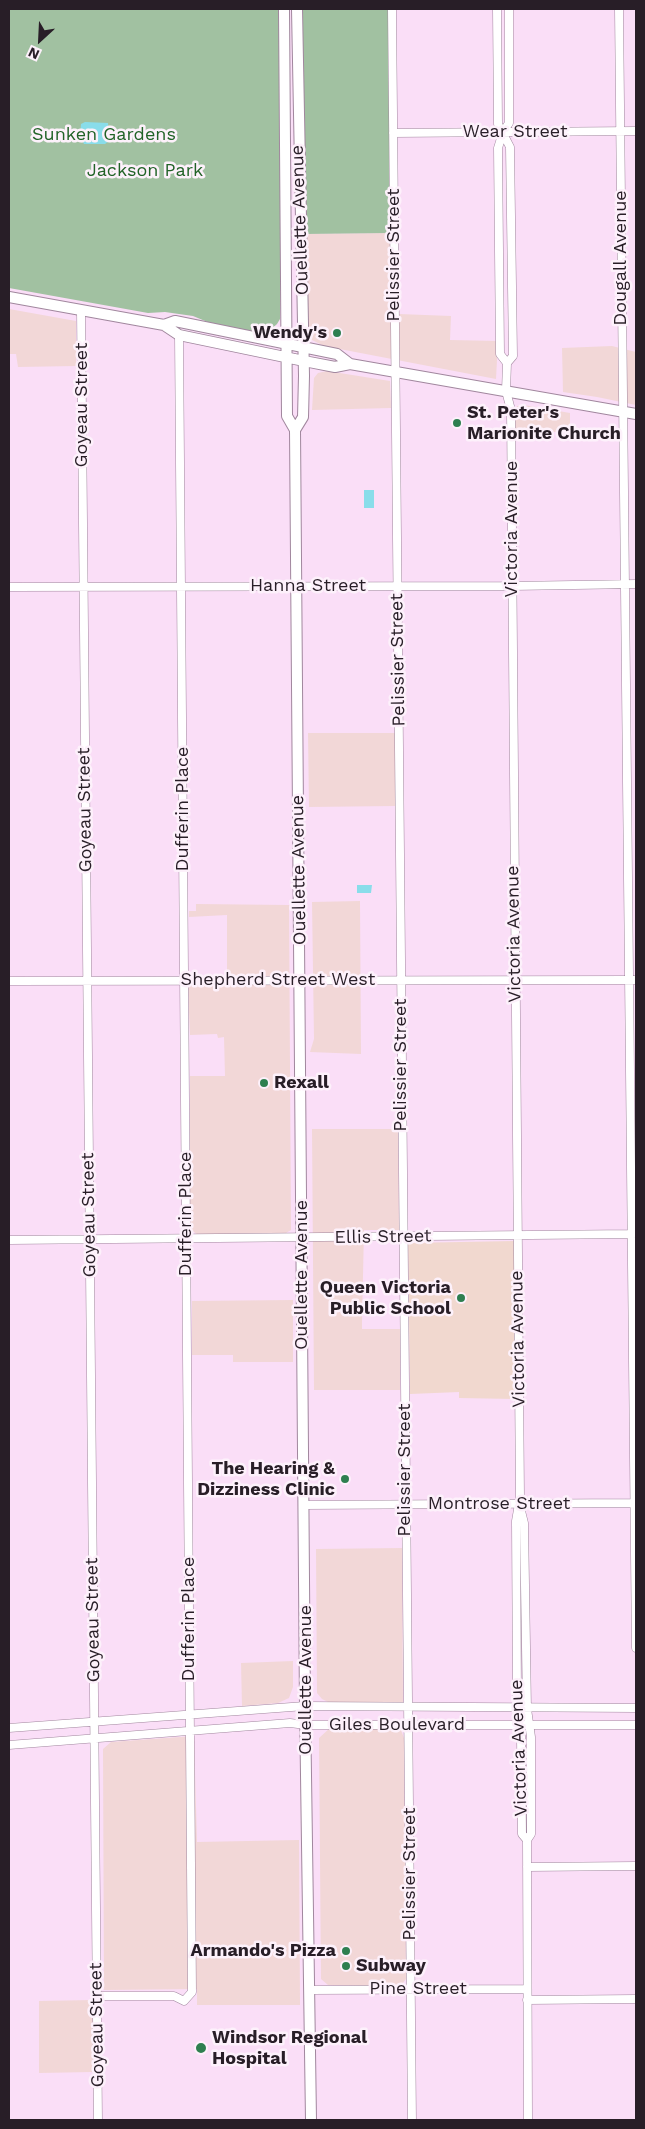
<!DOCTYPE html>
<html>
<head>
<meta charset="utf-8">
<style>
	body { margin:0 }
	#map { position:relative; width:645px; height:2129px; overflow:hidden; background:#fadef7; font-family:"Work Sans",sans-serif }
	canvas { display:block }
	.frame { position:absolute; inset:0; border:10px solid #281e27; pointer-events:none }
	.north { position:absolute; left:15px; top:15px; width:50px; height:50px; -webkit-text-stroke:4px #fdf1fb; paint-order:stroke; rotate:205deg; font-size:14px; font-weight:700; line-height:20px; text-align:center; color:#281e27 }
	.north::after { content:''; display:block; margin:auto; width:18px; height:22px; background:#281e27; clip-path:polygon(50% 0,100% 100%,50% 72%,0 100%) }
</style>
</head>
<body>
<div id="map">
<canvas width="645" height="2129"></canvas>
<div class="frame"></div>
<div class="north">N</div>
</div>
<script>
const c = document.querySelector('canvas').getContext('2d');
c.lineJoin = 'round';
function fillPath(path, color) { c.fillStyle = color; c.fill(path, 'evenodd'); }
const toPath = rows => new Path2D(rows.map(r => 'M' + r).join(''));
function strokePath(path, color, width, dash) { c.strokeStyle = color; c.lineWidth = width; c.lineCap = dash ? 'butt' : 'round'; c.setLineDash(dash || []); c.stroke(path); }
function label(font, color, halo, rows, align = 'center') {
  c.font = font + ' "Work Sans",sans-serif'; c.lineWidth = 5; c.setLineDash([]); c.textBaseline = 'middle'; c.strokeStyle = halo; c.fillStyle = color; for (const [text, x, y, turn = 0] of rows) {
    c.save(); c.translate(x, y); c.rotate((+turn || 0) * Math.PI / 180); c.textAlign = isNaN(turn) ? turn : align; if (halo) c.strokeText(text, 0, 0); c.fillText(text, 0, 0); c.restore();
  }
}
fillPath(toPath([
	[391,233,390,286,400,286,399,314,451,316,450,340,498,341,496,379,324,346,308,338,305,234],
	[9,309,76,321,76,366,18,367,16,354,9,354],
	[612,346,636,352,636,405,597,397,563,392,562,348],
	[327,371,390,381,391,408,312,410,314,378,318,373],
	[524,405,570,413,570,432,515,432,514,414,517,406],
	[308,733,395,733,395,806,309,807],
	[360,901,361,1054,310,1052,314,1039,312,902],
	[196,904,289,905,291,1230,281,1236,198,1235,190,1229,190,1076,225,1076,224,1037,218,1038,217,1034,190,1035,188,989,193,976,227,976,227,915,189,917,189,911,196,911],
	[312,1129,398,1129,399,1230,364,1230,362,1322,362,1329,400,1329,400,1390,314,1390],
	[293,1300,293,1362,233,1362,233,1355,192,1355,192,1301],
	[402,1548,403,1704,330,1703,322,1699,317,1693,316,1549],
	[293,1661,293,1687,289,1698,278,1703,242,1706,241,1663],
	[330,1728,394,1728,401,1730,404,1738,406,1979,400,1987,328,1985,321,1979,319,1738],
	[194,1736,197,1842,299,1840,300,2005,197,2005,197,1989,104,1990,103,1749,111,1742],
	[93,2000,93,2072,39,2073,39,2001]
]), '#f2d7d7');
fillPath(toPath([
	[514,1241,515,1399,459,1398,459,1392,410,1394,408,1243]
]), '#f1d8cf');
fillPath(toPath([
	[9,9,280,9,281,228,280,319,277,324,269,331,261,333,210,323,193,316,165,312,148,313,9,288],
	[302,9,388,9,391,233,305,234]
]), '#a1c1a1');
fillPath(toPath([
	[85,122,108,123,109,141,105,144,84,144,80,136,81,124],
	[364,490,374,490,374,508,364,508],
	[357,885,372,885,371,893,357,893]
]), '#89ddea');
const minor = toPath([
	[392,9,412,2120],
	[497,9,498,124,510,147,513,356,507,363,506,391,511,410,520,1498,516,1521,517,1695,521,1737,522,1834,527,1840],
	[619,9,636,1648],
	[393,133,636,131],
	[81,310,98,2120],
	[507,363,500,354,498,148,503,132,509,123,509,9],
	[9,587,512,586,636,584],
	[9,981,636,980],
	[9,1240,634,1234],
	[304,1505,634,1503],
	[520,1507,524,1523,527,1709,531,1737,531,1834,527,1840,528,2120],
	[9,1728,305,1706,636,1708],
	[9,1745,290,1723,306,1725,636,1725],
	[527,1867,636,1866],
	[310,1990,527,1989],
	[97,1996,174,1996,184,2001,192,1992,179,335],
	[527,2000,636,1999]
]);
const major = toPath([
	[284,9,287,416,295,430,305,1706,311,2120],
	[9,297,164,325,179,335,304,361,335,367,350,364,636,414],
	[164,325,175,321,337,354,350,364],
	[295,430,303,417,304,376,297,9]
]);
strokePath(minor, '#a1879e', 9);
strokePath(major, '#a1879e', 12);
strokePath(minor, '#fff', 8);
strokePath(major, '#fff', 10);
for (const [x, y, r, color] of [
	[337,333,5,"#2e7f50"],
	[457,423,5,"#2e7f50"],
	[264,1083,5,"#2e7f50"],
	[461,1298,5,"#2e7f50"],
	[345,1479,5,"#2e7f50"],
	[346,1951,5,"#2e7f50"],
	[346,1966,5,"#2e7f50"],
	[201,2048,6,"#2e7f50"]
]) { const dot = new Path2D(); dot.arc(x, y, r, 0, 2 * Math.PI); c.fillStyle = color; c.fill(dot); strokePath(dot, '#fdf1fb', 2); }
label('18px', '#281e27', '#fdf1fb', [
	["Wear Street",515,132],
	["Ouellette Avenue",300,220,-92],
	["Pelissier Street",394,255,-90],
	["Dougall Avenue",621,258,-90],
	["Goyeau Street",82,405,-90],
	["Victoria Avenue",512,529,-90],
	["Hanna Street",308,586],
	["Pelissier Street",398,660,-91],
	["Dufferin Place",183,809,-90],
	["Goyeau Street",85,810,-91],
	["Ouellette Avenue",299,870,-91],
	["Victoria Avenue",514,934,-91],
	["Shepherd Street West",278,980],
	["Pelissier Street",401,1065,-90],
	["Dufferin Place",186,1214,-90],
	["Goyeau Street",89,1215,-91],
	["Ellis Street",383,1237,-1],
	["Ouellette Avenue",302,1275,-90],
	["Victoria Avenue",518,1339,-91],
	["Pelissier Street",405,1470,-90],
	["Montrose Street",499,1504],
	["Dufferin Place",189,1619,-90],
	["Goyeau Street",93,1620,-91],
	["Ouellette Avenue",306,1680,-90],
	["Giles Boulevard",397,1725],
	["Victoria Avenue",519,1748,-92],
	["Pelissier Street",410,1874,-90],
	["Pine Street",418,1989],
	["Goyeau Street",97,2025,-91]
]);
label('18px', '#216327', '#fdf1fb', [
	["Sunken Gardens",104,135],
	["Jackson Park",145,171]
]);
label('bold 18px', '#281e27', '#fdf1fb', [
	["Wendy's",327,333],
	["St. Peter's",467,413,"left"],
	["Marionite Church",467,434,"left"],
	["Rexall",274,1083,"left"],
	["Queen Victoria",451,1288],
	["Public School",451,1309],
	["The Hearing &",335,1469],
	["Dizziness Clinic",335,1490],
	["Armando's Pizza",336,1951],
	["Subway",356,1966,"left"],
	["Windsor Regional",212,2038,"left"],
	["Hospital",212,2059,"left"]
], 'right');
</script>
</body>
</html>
